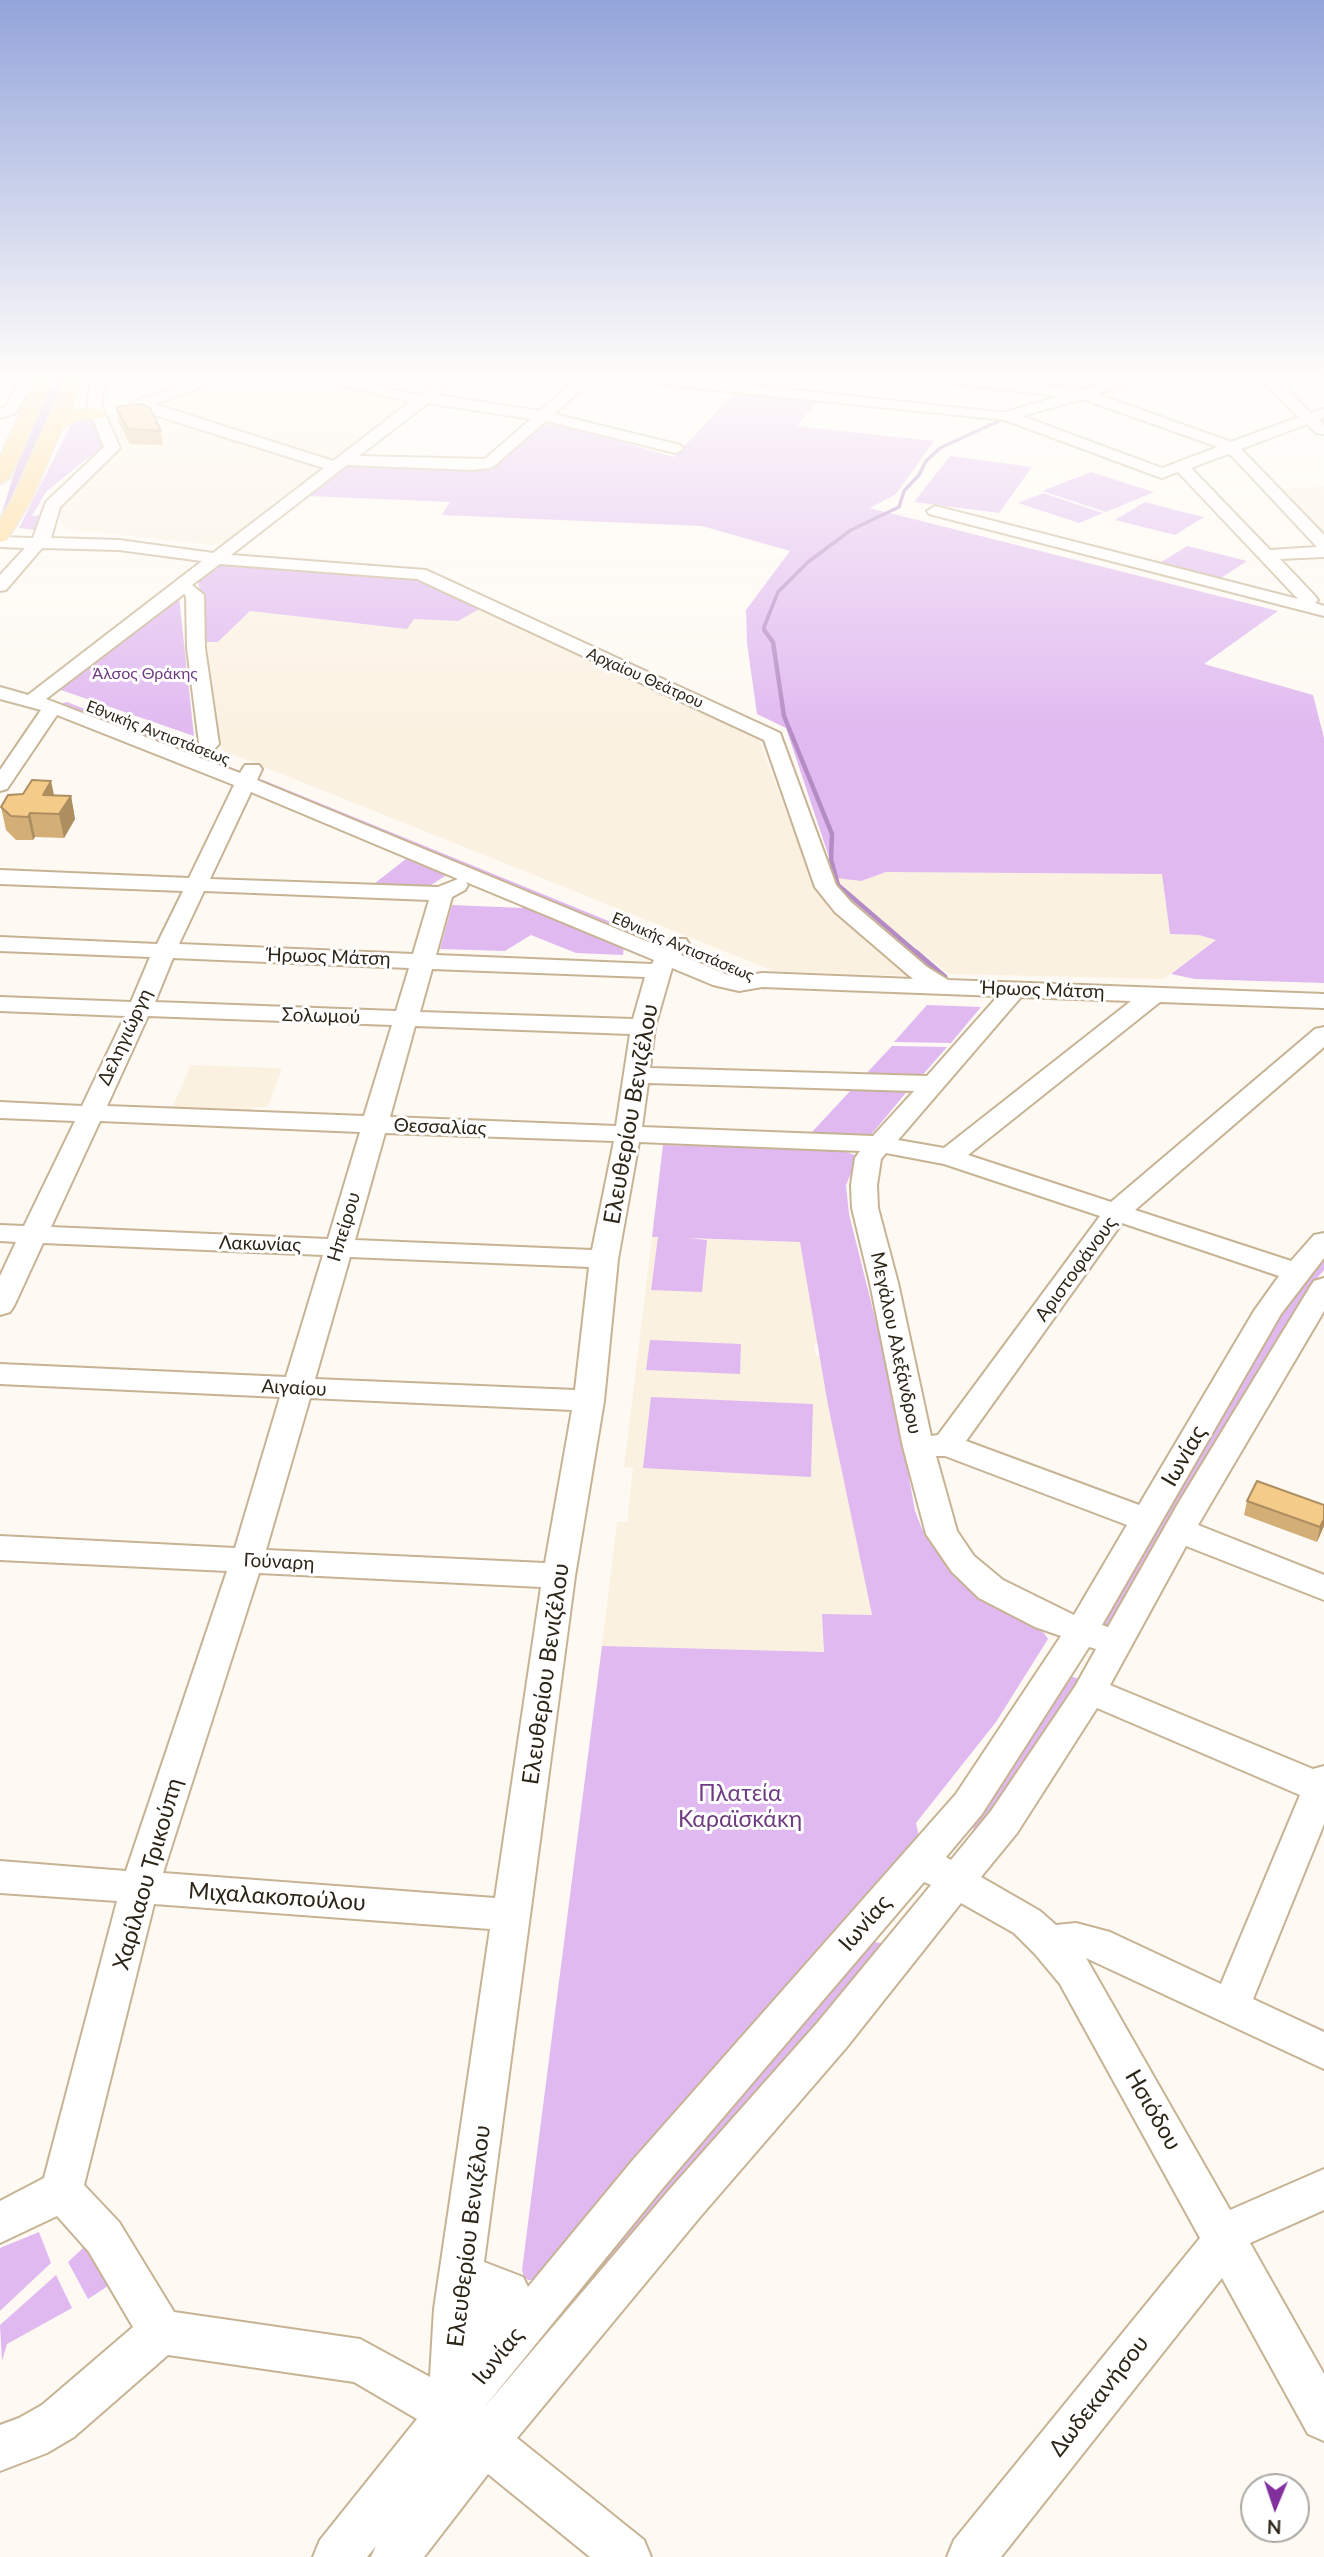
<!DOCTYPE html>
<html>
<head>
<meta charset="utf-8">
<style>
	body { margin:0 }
	#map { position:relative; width:1324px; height:2557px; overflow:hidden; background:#fefaf3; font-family:Lato,sans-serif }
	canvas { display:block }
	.north { position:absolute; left:1240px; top:2473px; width:70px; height:70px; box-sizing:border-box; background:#fff; border:2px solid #aba8a3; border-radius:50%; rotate:182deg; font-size:19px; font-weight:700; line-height:28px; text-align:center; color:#2c2518 }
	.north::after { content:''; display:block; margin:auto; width:24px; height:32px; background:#83309f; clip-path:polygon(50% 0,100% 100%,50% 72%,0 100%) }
</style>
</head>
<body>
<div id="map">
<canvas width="1324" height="2557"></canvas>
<div class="north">N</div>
</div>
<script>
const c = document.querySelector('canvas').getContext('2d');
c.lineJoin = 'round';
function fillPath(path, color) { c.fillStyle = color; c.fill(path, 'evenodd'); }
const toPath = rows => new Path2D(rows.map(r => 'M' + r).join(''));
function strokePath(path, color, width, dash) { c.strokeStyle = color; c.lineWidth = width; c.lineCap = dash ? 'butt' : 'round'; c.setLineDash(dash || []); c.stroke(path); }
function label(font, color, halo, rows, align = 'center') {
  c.font = font + ' Lato,sans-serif'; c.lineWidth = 6; c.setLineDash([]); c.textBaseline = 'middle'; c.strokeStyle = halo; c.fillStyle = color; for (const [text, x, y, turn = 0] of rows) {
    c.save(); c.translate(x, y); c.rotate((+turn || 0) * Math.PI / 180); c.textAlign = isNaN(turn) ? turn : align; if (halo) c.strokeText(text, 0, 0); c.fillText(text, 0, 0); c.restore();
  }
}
fillPath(toPath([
	[228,378,304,378,409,401,225,543,212,545,64,529,57,511,66,496,113,455,119,444,103,417],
	[1324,486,1324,538,1276,489],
	[481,608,757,735,816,890,841,918,907,976,774,971,222,750,207,643,219,642,250,611,407,629,414,618,457,621],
	[886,872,1162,874,1170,934,1199,935,1217,940,1163,979,949,974,868,910,836,878,861,881],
	[191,1065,282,1068,268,1107,253,1107,250,1114,232,1113,233,1110,223,1109,221,1113,171,1110],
	[652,1237,800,1242,819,1344,814,1344,816,1356,821,1356,872,1616,824,1652,602,1646,617,1522,627,1522,633,1468,624,1467]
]), '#fbf1e1');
fillPath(toPath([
	[736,391,819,400,797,426,934,441,896,494,870,508,1278,611,1204,664,1313,695,1324,738,1324,983,1195,979,1171,974,1216,940,1199,935,1170,934,1162,874,886,872,861,881,836,878,786,728,757,714,756,707,747,643,746,610,790,551,702,526,442,515,450,502,308,496,347,465,491,470,540,424,564,426,674,457],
	[74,418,93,419,107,438,101,456,90,456,46,492,32,516,42,515,36,530,19,528],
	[950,456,1032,467,999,513,914,502],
	[1091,472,1154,492,1106,512,1042,491],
	[1043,493,1103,513,1079,523,1018,503],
	[1145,502,1175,510,1204,517,1175,535,1115,520],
	[1187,546,1247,561,1215,582,1155,566],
	[220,565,419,579,481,608,458,621,414,619,407,629,250,611,218,642,207,642,198,579],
	[179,597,194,736,58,689],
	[67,702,240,771,233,773,62,703],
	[263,780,660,942,661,945,260,782],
	[406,859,445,875,445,876,428,887,375,883],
	[452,905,522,908,525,905,624,945,623,955,576,953,531,935,505,951,440,949],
	[927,1005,981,1007,951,1043,894,1042],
	[892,1046,947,1047,920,1078,863,1077],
	[853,1088,909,1089,871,1135,811,1133],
	[663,1145,840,1150,855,1155,856,1162,846,1185,849,1214,894,1394,915,1511,922,1529,952,1569,991,1602,1044,1633,1048,1639,996,1722,916,1823,919,1837,536,2280,528,2280,524,2277,522,2270,602,1646,824,1652,822,1614,872,1615,828,1405,800,1242,688,1238,707,1240,702,1292,651,1290,658,1237,652,1237],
	[1324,1254,1324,1270,1313,1283,1111,1627,1105,1629,1100,1625,1099,1620,1301,1280],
	[650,1340,741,1344,740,1374,646,1370],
	[651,1397,813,1404,811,1477,643,1468],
	[1070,1676,1080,1679,983,1829,976,1830,968,1825],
	[870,1941,880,1943,882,1952,548,2340,541,2335,597,2259],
	[39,2232,51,2263,0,2311,0,2248],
	[84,2247,108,2286,88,2299,68,2262],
	[56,2275,72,2308,7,2344,2,2361,0,2325]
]), '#e0b9f0');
fillPath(toPath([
	[55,378,65,378,14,498,0,519,17,464]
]), '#d0a5e1');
strokePath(toPath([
	[765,632,764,627,778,592,808,562,851,530,899,507,904,491,919,475,926,461,940,448,999,421]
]), '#b58bc5', 3.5);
strokePath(toPath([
	[764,630,773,642,784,716,832,834,831,859,838,885,918,954]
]), '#b58bc5', 4.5);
strokePath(toPath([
	[916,952,945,977]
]), '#b58bc5', 5);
const minor = toPath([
	[21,378,35,378,16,413,0,418,0,409,5,407,21,378],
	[92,378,106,378,101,405,120,448,60,507,51,538,119,540,213,553,324,468,132,408,130,405,132,402,203,378,225,378,154,404,333,461,410,402,315,378,344,378,419,395,441,378,457,378,437,395,540,411,578,378,594,378,554,414,680,445,683,448,680,451,675,453,546,421,494,466,489,468,472,470,347,465,231,555,426,570,780,733,836,885,851,902,927,967,948,980,1324,994,1324,1008,1160,1002,968,1155,1111,1202,1315,1029,1324,1027,1324,1047,1135,1210,1291,1261,1314,1235,1324,1233,1324,1258,1281,1314,1102,1625,1108,1627,1179,1502,1310,1287,1314,1281,1324,1278,1324,1311,1198,1525,1324,1575,1324,1600,1186,1546,1110,1685,1313,1769,1324,1766,1324,1824,1253,1999,1324,2032,1324,2069,1086,1958,1230,2210,1324,2169,1324,2210,1250,2243,1324,2374,1324,2441,1308,2434,1222,2278,1001,2557,947,2557,954,2540,1200,2238,1060,1984,1035,1954,1014,1933,961,1903,846,2048,700,2217,517,2438,644,2540,651,2557,590,2557,488,2474,424,2557,371,2557,376,2546,367,2557,313,2557,320,2540,417,2419,354,2382,168,2355,74,2437,47,2453,0,2471,0,2425,19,2418,42,2405,133,2327,89,2252,57,2216,0,2243,0,2201,44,2178,117,1901,0,1893,0,1861,126,1871,227,1571,0,1560,0,1536,235,1548,280,1397,0,1384,0,1364,286,1377,323,1255,43,1243,14,1306,10,1312,0,1315,0,1276,16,1242,0,1241,0,1225,24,1226,75,1121,0,1118,0,1102,82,1106,125,1016,0,1011,0,997,131,1002,150,957,0,951,0,937,157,944,183,891,0,884,0,870,189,878,234,785,57,715,7,789,0,791,0,770,41,710,0,699,0,687,28,695,202,561,119,550,42,548,6,590,0,591,0,575,25,548,0,547,0,537,33,538,46,502,104,447,87,405,92,378],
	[428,403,531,419,485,459,359,456,428,403],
	[220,564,417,579,764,740,815,887,835,912,913,979,762,973,739,977,728,975,681,955,689,944,686,939,670,939,663,948,257,780,262,769,259,765,245,765,240,773,46,699,184,594,186,596,187,648,199,743,192,751,195,755,202,757,209,755,219,744,205,648,204,595,192,585,220,564],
	[251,792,458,879,438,887,210,879,251,792],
	[466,882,654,960,652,964,436,955,452,897,465,890,468,885,466,882],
	[204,891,429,900,413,954,179,944,204,891],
	[173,958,409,968,396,1011,155,1002,173,958],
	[672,968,713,985,739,991,762,987,998,996,927,1076,650,1068,655,1027,672,968],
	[432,969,645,977,633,1019,420,1012,432,969],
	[1021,997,1131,1001,944,1148,898,1140,1021,997],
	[148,1016,392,1025,364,1116,107,1106,148,1016],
	[415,1026,630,1034,616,1126,390,1117,415,1026],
	[648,1083,914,1091,873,1136,642,1127,648,1083],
	[100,1121,360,1132,328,1239,51,1227,100,1121],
	[385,1133,614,1141,592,1250,355,1240,385,1133],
	[639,1142,860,1151,855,1158,851,1185,852,1208,870,1283,903,1447,926,1534,952,1572,979,1598,1035,1627,1061,1636,956,1794,632,2161,528,2287,523,2277,484,2262,575,1576,604,1401,618,1259,639,1142],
	[886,1153,944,1164,1100,1216,938,1435,931,1436,898,1283,878,1208,877,1185,881,1159,886,1153],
	[1122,1223,1279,1276,1254,1311,1139,1505,966,1441,1122,1223],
	[350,1257,589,1267,575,1390,315,1379,350,1257],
	[310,1398,572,1410,545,1563,266,1550,310,1398],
	[936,1456,945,1456,1127,1525,1074,1615,1003,1580,974,1556,957,1531,936,1456],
	[259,1573,541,1587,495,1898,163,1873,259,1573],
	[1089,1647,1096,1649,1076,1685,991,1811,951,1860,946,1857,982,1814,1089,1647],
	[1097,1708,1300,1795,1221,1984,1110,1932,1076,1923,1056,1925,1040,1911,981,1877,1017,1833,1097,1708],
	[924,1882,931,1885,818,2022,670,2189,482,2410,662,2189,924,1882],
	[154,1904,490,1929,434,2309,430,2377,360,2339,174,2312,119,2222,84,2185,154,1904],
	[631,378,682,378,997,412,1006,412,1060,396,938,382,931,378,979,378,1081,390,1122,378,1146,378,1097,394,1231,442,1299,417,1260,378,1276,378,1311,413,1324,409,1324,418,1319,420,1324,425,1324,434,1316,433,1307,424,1241,449,1324,535,1324,557,1280,559,1315,596,1318,600,1315,603,1324,606,1324,616,929,514,927,511,935,506,1298,599,1178,472,1162,478,1156,476,1005,420,638,382,631,378],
	[1083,399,1218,447,1162,468,1022,416,1083,399],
	[1228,454,1232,456,1317,547,1270,550,1191,468,1228,454]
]);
const major = toPath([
	[36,378,54,378,10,478,0,484,0,457,36,378],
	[66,378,84,378,70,411,97,408,106,414,103,418,79,420,62,428,32,499,7,540,0,542,0,519,12,499,66,378]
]);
strokePath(minor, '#c7b394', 4);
strokePath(major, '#d9d8d5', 3);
fillPath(minor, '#fff');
fillPath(major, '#fed589');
fillPath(toPath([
	[116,407,161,431,163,445,130,444,118,421],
	[54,795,71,796,75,819,64,838,35,837,33,840,16,840,6,830,1,807],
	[1247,1501,1324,1526,1317,1542,1244,1515]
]), '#d3af77');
fillPath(toPath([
	[51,781,56,804,43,795],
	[71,796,75,819,64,838,59,814],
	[30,813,35,837,33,840,28,817],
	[1324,1519,1324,1526,1317,1542,1320,1527]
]), '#ac8e61');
const building = toPath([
	[141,404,150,408,161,431,128,429,116,407,141,404],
	[32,780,51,781,43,795,71,796,59,814,30,813,28,817,11,816,1,807,8,795,23,794,32,780],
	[1257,1481,1324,1505,1324,1519,1320,1527,1247,1501,1257,1481]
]);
fillPath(building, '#f5cb8a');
strokePath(building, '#ac8e61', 2);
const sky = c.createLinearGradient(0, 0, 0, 736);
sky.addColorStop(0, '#93a4da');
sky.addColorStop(0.51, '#fffdfa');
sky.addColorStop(1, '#fffdfa00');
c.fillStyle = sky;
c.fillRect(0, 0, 1324, 736);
label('16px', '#6f3b82', '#fff', [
	["Άλσος Θράκης",145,674]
]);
label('16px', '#2c2518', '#fff', [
	["Αρχαίου Θεάτρου",645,678,24],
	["Εθνικής Αντιστάσεως",158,733,21],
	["Εθνικής Αντιστάσεως",683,947,23]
]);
label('19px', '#2c2518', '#fff', [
	["Ήρωος Μάτση",329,957,2],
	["Ήρωος Μάτση",1043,990,2],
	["Σολωμού",321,1016,2],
	["Δεληγιώργη",125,1037,-65],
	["Θεσσαλίας",440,1127,2],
	["Ηπείρου",344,1227,-73],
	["Λακωνίας",260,1244,2],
	["Αριστοφάνους",1076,1269,-54],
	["Μεγάλου Αλεξάνδρου",896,1343,78],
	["Αιγαίου",294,1388,3],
	["Γούναρη",279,1562,3]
]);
label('23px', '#2c2518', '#fff', [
	["Ελευθερίου Βενιζέλου",631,1114,-80],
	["Ιωνίας",1184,1456,-60],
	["Ελευθερίου Βενιζέλου",546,1674,-82],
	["Χαρίλαου Τρικούπη",148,1874,-74],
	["Μιχαλακοπούλου",277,1897,4],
	["Ιωνίας",865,1923,-49],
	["Ησιόδου",1153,2110,60],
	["Ελευθερίου Βενιζέλου",469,2236,-83],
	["Ιωνίας",498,2356,-51],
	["Δωδεκανήσου",1099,2396,-52]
]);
label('23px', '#6f3b82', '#fff', [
	["Πλατεία",740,1794],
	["Καραϊσκάκη",740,1820]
]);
</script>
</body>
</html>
